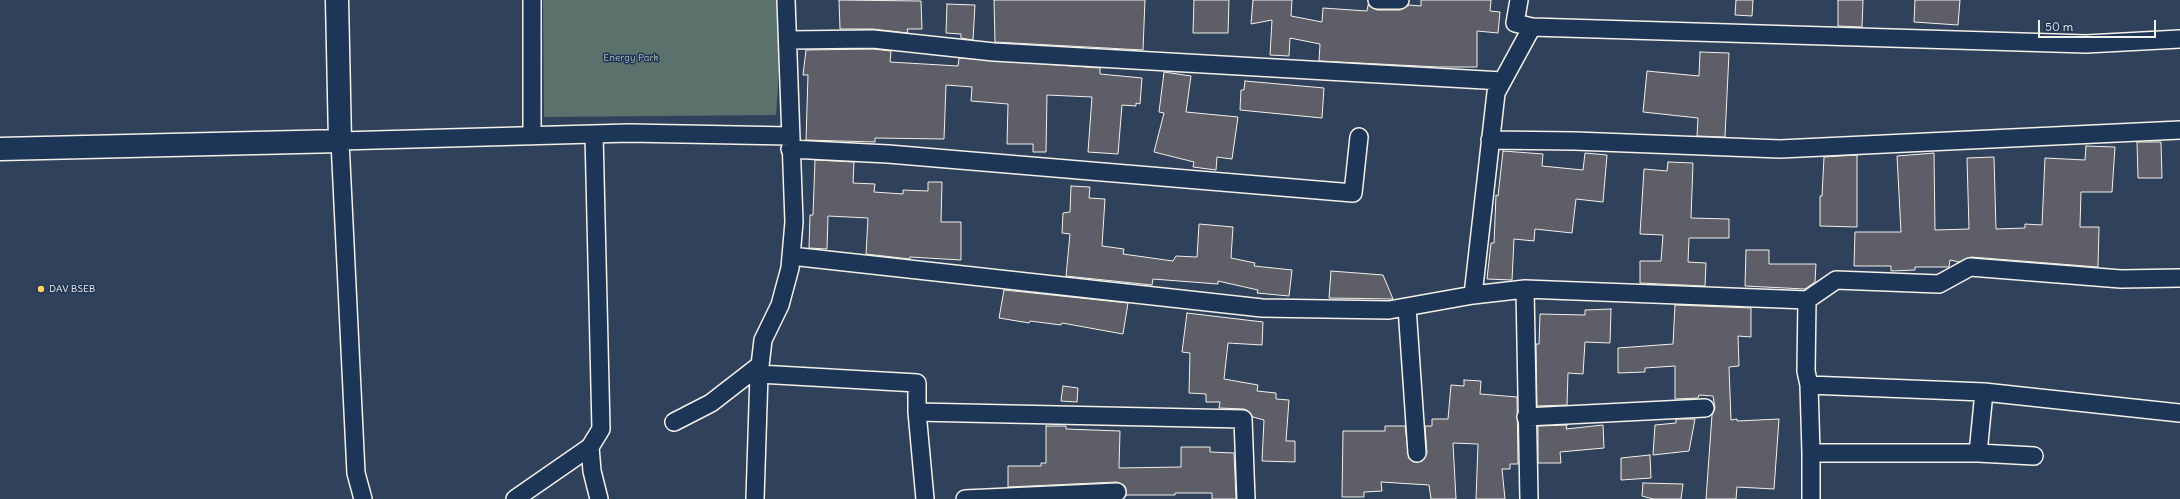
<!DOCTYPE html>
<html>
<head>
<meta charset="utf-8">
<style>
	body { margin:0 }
	#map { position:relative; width:2180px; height:499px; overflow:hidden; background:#30415c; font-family:Delius,sans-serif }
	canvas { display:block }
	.scale { position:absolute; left:2038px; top:20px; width:118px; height:18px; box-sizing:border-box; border:2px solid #f4f1e8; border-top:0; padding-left:5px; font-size:12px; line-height:14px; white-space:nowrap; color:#f4f1e8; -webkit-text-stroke:3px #1d3557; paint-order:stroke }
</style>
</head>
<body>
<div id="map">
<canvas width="2180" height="499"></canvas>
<div class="scale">50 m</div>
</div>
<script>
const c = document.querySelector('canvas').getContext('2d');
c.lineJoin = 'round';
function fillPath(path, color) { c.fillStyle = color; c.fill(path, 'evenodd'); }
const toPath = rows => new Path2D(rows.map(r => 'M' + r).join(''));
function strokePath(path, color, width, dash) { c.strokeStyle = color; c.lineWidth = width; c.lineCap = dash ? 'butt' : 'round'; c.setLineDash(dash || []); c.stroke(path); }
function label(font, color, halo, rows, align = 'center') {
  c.font = font + ' Delius,sans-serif'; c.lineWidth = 3; c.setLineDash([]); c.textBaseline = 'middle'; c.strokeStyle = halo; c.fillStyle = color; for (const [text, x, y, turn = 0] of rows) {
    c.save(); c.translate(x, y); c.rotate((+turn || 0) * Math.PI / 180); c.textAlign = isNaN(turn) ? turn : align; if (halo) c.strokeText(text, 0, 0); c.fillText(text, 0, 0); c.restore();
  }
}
fillPath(toPath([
	[543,0,777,0,780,55,776,115,544,117]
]), '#5b716c');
const building = toPath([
	[839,0,921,1,922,29,907,29,908,33,873,29,840,29,839,0],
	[994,0,1145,0,1143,50,995,42,994,0],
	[1194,0,1229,0,1228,33,1193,33,1194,0],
	[1253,0,1292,0,1291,16,1322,22,1323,8,1367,11,1368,5,1377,10,1400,10,1409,5,1421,6,1421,0,1491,0,1490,11,1500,12,1498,33,1477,31,1477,67,1439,67,1319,61,1320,44,1290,38,1289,56,1270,55,1272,20,1251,24,1253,0],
	[1736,0,1753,0,1752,16,1735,15,1736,0],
	[1838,0,1863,0,1862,27,1838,26,1838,0],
	[1915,0,1960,0,1958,25,1914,22,1915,0],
	[947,4,975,5,973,40,961,38,961,34,946,33,947,4],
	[873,49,891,51,890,62,958,66,959,58,1100,68,1100,74,1142,78,1140,104,1136,103,1136,106,1122,105,1118,154,1088,152,1092,97,1047,95,1046,152,1033,152,1033,144,1007,144,1008,104,971,101,972,87,946,85,944,139,875,138,875,142,806,140,808,75,803,75,806,50,873,49],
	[1700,52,1729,53,1725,137,1697,136,1698,118,1643,112,1647,71,1699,76,1700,52],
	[1164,72,1191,76,1186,112,1238,117,1232,159,1217,157,1216,170,1193,167,1194,162,1154,152,1164,113,1159,112,1164,72],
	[1245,81,1324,88,1322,118,1240,110,1241,90,1244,90,1245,81],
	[2137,142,2161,142,2162,178,2138,178,2137,142],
	[2086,146,2115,147,2112,192,2081,192,2080,227,2099,227,2098,267,1971,257,1959,262,1950,260,1949,267,1915,267,1915,270,1891,271,1891,266,1854,266,1855,232,1901,232,1897,156,1934,153,1935,230,1969,229,1967,158,1994,157,1996,229,2025,228,2025,224,2042,225,2045,158,2085,160,2086,146],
	[1503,151,1543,154,1542,166,1583,170,1585,153,1607,155,1603,202,1576,199,1572,233,1535,229,1534,241,1514,239,1512,280,1487,279,1491,243,1494,243,1496,195,1498,196,1503,151],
	[1857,155,1857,227,1820,226,1820,196,1822,196,1824,157,1857,155],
	[815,160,854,162,853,183,875,184,874,192,903,194,903,190,928,191,928,182,942,182,941,222,961,222,961,260,910,257,910,259,866,254,868,218,828,216,827,249,809,248,810,215,813,215,815,160],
	[1668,162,1693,163,1691,218,1729,219,1729,238,1689,238,1688,262,1706,263,1705,286,1640,283,1640,261,1661,261,1663,235,1640,234,1644,169,1667,171,1668,162],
	[1071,186,1090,187,1089,198,1105,199,1102,246,1124,249,1123,254,1173,261,1176,256,1197,257,1199,224,1233,227,1231,258,1255,263,1254,266,1292,270,1289,296,1257,293,1258,290,1218,281,1218,284,1153,279,1152,285,1066,276,1070,234,1062,233,1063,213,1070,212,1071,186],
	[1746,250,1769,250,1769,264,1816,264,1815,282,1805,289,1745,286,1746,250],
	[1331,271,1383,275,1393,299,1329,298,1331,271],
	[1004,290,1128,303,1123,334,1062,323,1061,325,1030,321,1029,323,999,318,1004,290],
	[1675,305,1751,308,1751,337,1738,336,1739,366,1729,367,1731,420,1737,419,1737,421,1779,419,1774,489,1737,487,1736,499,1706,499,1712,415,1715,408,1713,396,1699,395,1698,398,1675,399,1675,366,1645,368,1645,372,1618,373,1618,348,1673,344,1675,305],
	[1611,309,1610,343,1585,342,1583,374,1568,373,1567,405,1537,406,1536,344,1539,344,1540,314,1585,315,1585,310,1611,309],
	[1187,313,1263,322,1262,345,1228,343,1224,379,1258,385,1257,391,1276,393,1276,399,1289,400,1286,441,1295,441,1295,462,1262,461,1264,420,1253,417,1248,411,1244,409,1219,408,1220,402,1206,402,1206,394,1189,393,1190,353,1182,352,1187,313],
	[1464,380,1481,381,1480,394,1517,397,1518,464,1510,464,1510,469,1502,469,1505,499,1476,499,1478,444,1453,443,1456,499,1431,499,1429,485,1381,482,1382,491,1364,492,1364,497,1342,497,1343,431,1385,431,1385,426,1405,426,1409,458,1413,462,1422,461,1427,453,1425,426,1432,426,1432,419,1448,419,1451,385,1464,386,1464,380],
	[1063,386,1078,388,1077,402,1061,401,1063,386],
	[1676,419,1695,419,1689,451,1653,455,1655,425,1676,423,1676,419],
	[1567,425,1566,429,1603,425,1604,448,1560,452,1561,463,1538,463,1538,426,1567,425],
	[1046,426,1066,426,1066,429,1120,431,1119,468,1181,467,1181,447,1210,447,1210,452,1234,453,1236,499,1212,499,1212,493,1175,493,1175,495,1126,495,1125,486,1117,482,1008,487,1008,466,1041,466,1041,463,1046,463,1046,426],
	[1650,455,1651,478,1621,480,1621,458,1650,455],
	[1643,483,1683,484,1681,499,1653,499,1642,496,1643,483]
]);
fillPath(building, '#5d5e67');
strokePath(building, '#f4f1e8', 1);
const street = toPath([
	[532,0,532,136],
	[1377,0,1400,0],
	[1532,27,2086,44,2180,39],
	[789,40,873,39,994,52,1502,81],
	[1490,140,1575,141,1780,149,2180,130],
	[790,149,888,154,1353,193,1359,137],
	[791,256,1262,308,1389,310,1473,295,1525,289,1807,300,1836,280,1939,284,1970,267,2121,279,2180,278],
	[1525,289,1529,499],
	[1473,295,1496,93,1532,27,1515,23,1519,0],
	[1807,300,1806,371,1809,385,1811,453],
	[1407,307,1417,453],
	[759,374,917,383,917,412],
	[1809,385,1984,392],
	[1526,417,1705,408],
	[674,422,711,403,760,365],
	[590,447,592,471,599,499],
	[1978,453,2034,456],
	[363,499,356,473,340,141,629,133,790,136],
	[515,499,590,447,601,429,594,134],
	[755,499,759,374,763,340,780,305,790,268,794,222,786,0],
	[925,499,917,412,1243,419,1246,499],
	[965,499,1117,492],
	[1811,499,1811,453,1978,453,1984,392,2180,413]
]);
const secondary = toPath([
	[0,149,340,141,337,0]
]);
strokePath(street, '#f4f1e8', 20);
strokePath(secondary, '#f4f1e8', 25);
strokePath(street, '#1d3557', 17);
strokePath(secondary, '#1d3557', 22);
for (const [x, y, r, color] of [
	[41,289,4,"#ffd166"]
]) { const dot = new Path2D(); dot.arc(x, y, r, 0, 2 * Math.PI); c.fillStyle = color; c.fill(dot); strokePath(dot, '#1d3557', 1.5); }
label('10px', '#b7beb6', '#1d3557', [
	["Energy Park",631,58]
]);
label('10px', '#f4f1e8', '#1d3557', [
	["DAV BSEB",49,289]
], 'left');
</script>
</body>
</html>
